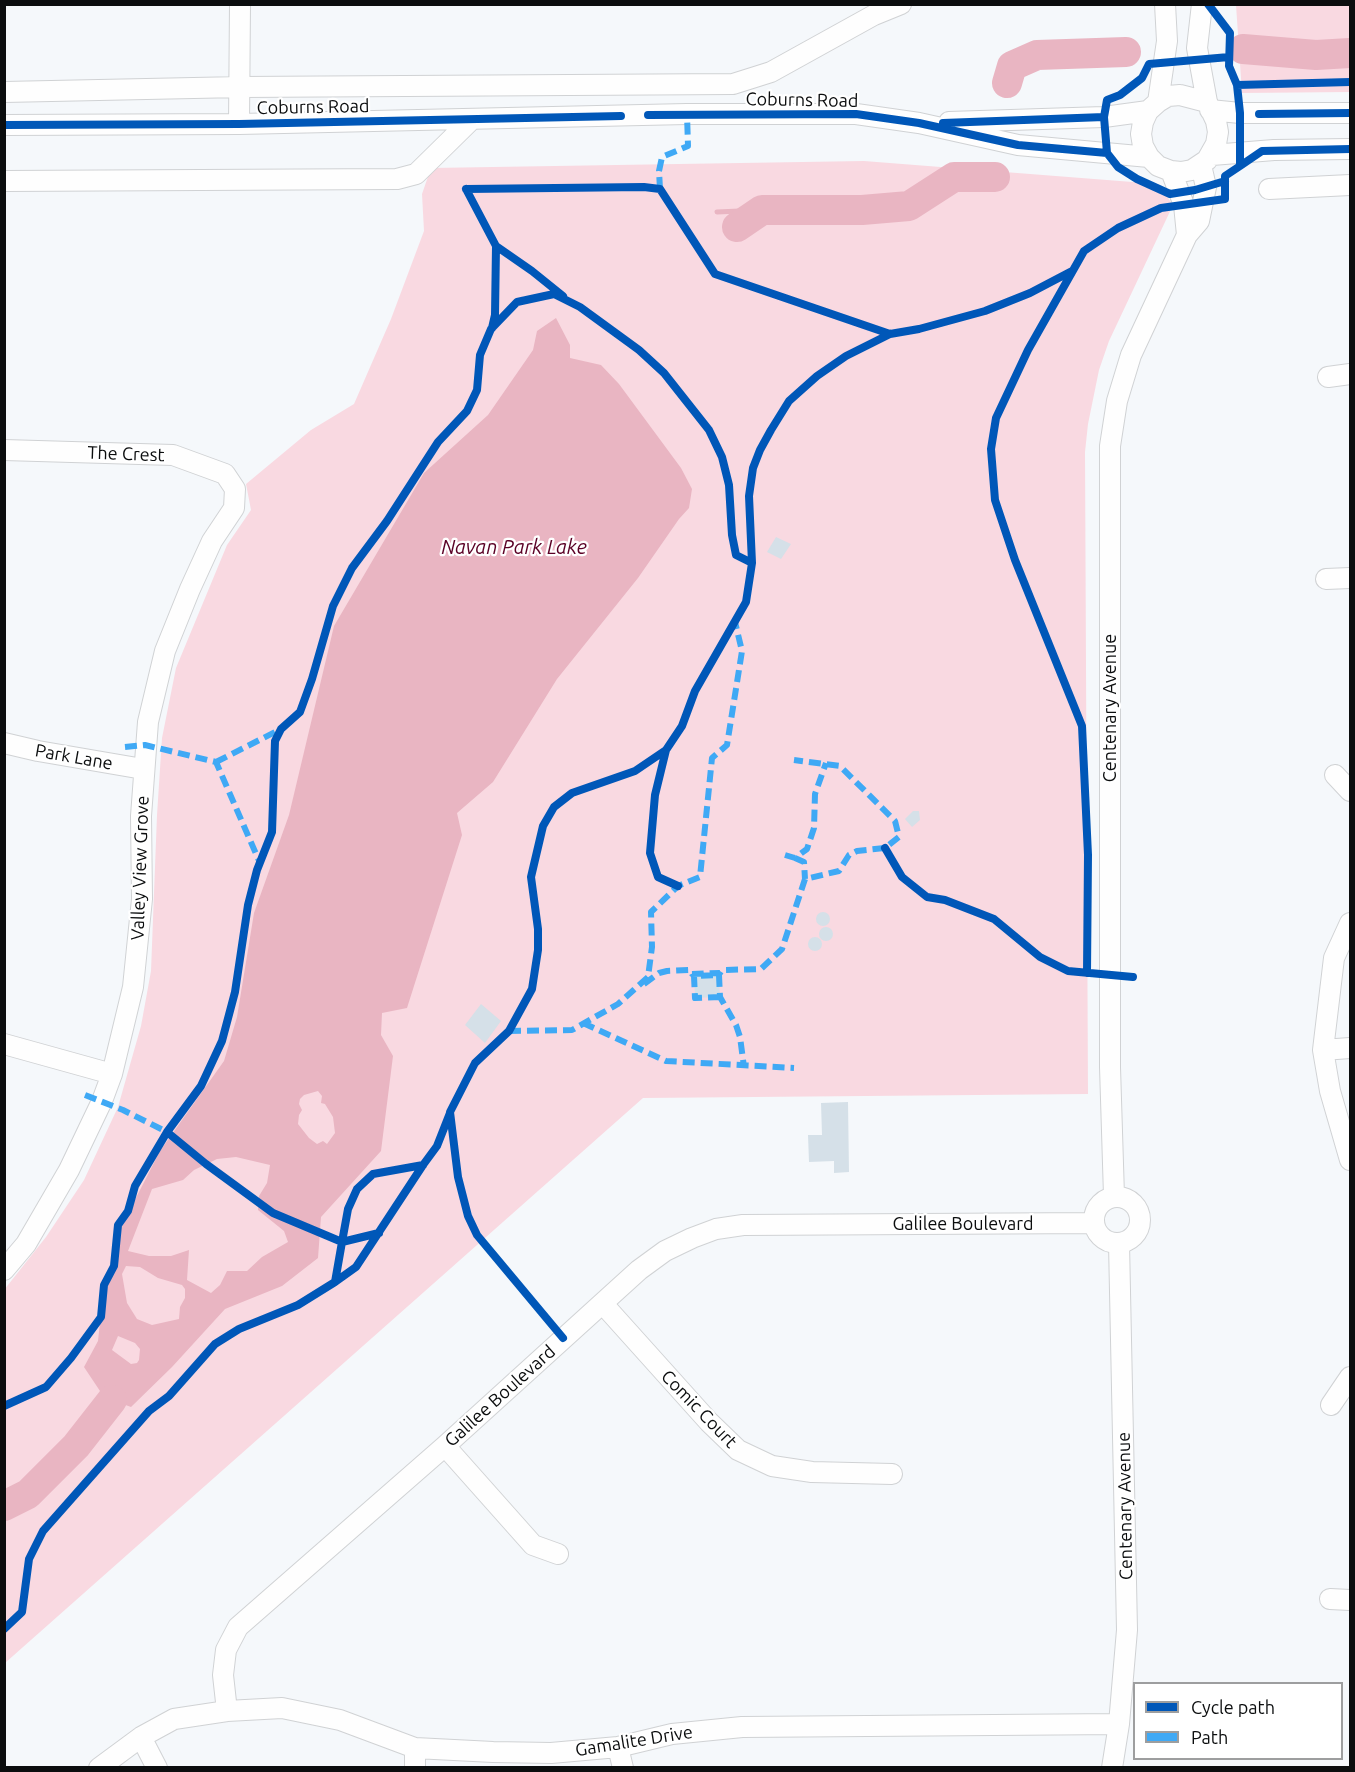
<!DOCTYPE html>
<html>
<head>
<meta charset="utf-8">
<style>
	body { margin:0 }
	#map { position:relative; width:1355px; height:1772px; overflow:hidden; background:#f5f8fb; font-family:Ubuntu,sans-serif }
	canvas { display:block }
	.frame { position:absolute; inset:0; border:6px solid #0b0d0e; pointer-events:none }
	.legend { position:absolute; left:1133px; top:1682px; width:210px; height:78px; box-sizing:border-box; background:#fff; border:2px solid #9d9e9f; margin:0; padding:8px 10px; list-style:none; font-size:18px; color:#0b0d0e }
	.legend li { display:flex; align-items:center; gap:12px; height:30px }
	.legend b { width:30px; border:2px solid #9d9e9f }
</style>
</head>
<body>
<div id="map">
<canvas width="1355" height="1772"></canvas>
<div class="frame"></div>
<ul class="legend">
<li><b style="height:8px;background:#0057b8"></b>Cycle path</li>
<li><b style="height:8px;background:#3fa9f5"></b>Path</li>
</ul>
</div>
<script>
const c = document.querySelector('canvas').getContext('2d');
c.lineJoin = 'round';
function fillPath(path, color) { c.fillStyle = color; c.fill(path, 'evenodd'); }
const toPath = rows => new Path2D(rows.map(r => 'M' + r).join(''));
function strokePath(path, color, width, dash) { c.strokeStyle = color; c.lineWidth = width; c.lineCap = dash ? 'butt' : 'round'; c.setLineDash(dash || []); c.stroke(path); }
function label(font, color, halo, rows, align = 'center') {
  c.font = font + ' Ubuntu,sans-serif'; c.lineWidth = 4.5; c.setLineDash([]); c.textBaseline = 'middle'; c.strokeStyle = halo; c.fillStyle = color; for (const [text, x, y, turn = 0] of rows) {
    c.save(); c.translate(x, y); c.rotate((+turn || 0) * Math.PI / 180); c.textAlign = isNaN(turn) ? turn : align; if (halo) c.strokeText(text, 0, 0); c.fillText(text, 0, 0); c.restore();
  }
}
fillPath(toPath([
	[1236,5,1350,5,1350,92,1242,93],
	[864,161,1158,184,1173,205,1109,341,1099,370,1088,424,1085,452,1088,1094,643,1098,5,1663,4,1290,46,1237,84,1180,118,1107,141,1026,151,971,157,815,162,738,176,668,227,545,251,510,246,484,311,430,354,404,391,319,424,231,422,194,431,168]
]), '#f9d9e1');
fillPath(toPath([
	[556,318,570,345,570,358,601,365,619,384,681,468,692,489,689,508,679,519,638,578,557,679,493,782,457,813,462,835,407,1008,382,1013,381,1035,393,1056,381,1151,321,1217,318,1258,282,1286,225,1309,172,1367,131,1407,104,1397,84,1367,98,1341,104,1285,114,1266,121,1227,160,1151,224,1061,237,1017,254,913,289,815,334,626,424,473,488,415,533,350,537,331],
	[318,1091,322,1096,321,1103,325,1104,333,1117,335,1133,327,1144,323,1141,317,1144,309,1138,298,1124,299,1115,302,1110,299,1104,300,1099,304,1095],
	[236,1157,270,1165,267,1183,259,1196,258,1210,284,1231,288,1242,262,1257,247,1271,227,1271,220,1285,211,1293,187,1280,189,1250,171,1256,149,1256,128,1251,152,1189,183,1180,194,1170,217,1159],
	[126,1266,140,1267,158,1278,182,1285,185,1289,185,1298,180,1307,179,1319,152,1325,137,1319,127,1303,122,1274],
	[118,1336,135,1343,140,1349,139,1360,137,1363,131,1364,112,1350]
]), '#e9b5c2');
strokePath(toPath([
	[717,212,762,210]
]), '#e9b5c2', 5);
strokePath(toPath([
	[1243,49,1316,55,1350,53],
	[1007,83,1012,66,1037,55,1126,52],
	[737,227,762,210,862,210,909,206,954,177,995,177],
	[4,1506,28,1494,76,1446,112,1400]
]), '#e9b5c2', 30);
fillPath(toPath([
	[776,537,791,544,781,559,767,552],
	[913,811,919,811,920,820,912,827,905,819],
	'816 919a7 7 0 1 1 14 0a7 7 0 1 1-14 0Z',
	'819 934a7 7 0 1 1 14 0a7 7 0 1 1-14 0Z',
	'808 944a7 7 0 1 1 14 0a7 7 0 1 1-14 0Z',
	[719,975,720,997,695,998,694,976],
	[481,1004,501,1021,485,1043,465,1025],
	[848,1102,849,1172,834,1173,834,1161,809,1162,808,1135,822,1135,821,1103]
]), '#d5e0e8');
const minor = toPath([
	[1202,4,1197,48,1207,102],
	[4,92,241,87,733,84,771,72,874,15,901,4],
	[1180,95,1207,102,1216,121,1218,132,1216,144,1207,160,1192,170,1181,172,1171,171,1158,166,1149,157,1143,146,1141,134,1143,122,1148,111,1158,102,1168,96,1180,95],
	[1158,102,1167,41,1165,4],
	[1210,110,1240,113,1350,113],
	[949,122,1104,117,1148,111],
	[239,124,240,4],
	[4,125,239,124,687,114,856,114,919,123,1018,145,1149,157],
	[1212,155,1274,150,1350,149],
	[1171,171,1184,205,1187,235],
	[4,181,397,179,416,174,472,119],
	[1269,189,1350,185],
	[1328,377,1350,374],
	[4,450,173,455,225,474,235,489,234,508,212,541,190,589,165,651,148,722,141,816,142,899,133,987,112,1074,102,1101,69,1170,26,1244,4,1270],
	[1326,579,1350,578],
	[4,743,38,751,143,769],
	[1335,775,1350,791],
	[1350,923,1334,958,1323,1050,1330,1091,1350,1160],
	[4,1044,112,1074],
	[1323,1050,1350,1048],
	[1114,1196,1110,1067,1110,446,1117,401,1131,355,1187,235,1199,221,1206,187,1201,165],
	'1094 1220a23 23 0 1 1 46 0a23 23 0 1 1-46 0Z',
	[603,1304,709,1422,738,1450,772,1466,812,1472,892,1474],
	[1331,1405,1350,1377],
	[445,1446,533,1545,558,1554],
	[1330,1599,1350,1600],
	[227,1711,223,1675,226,1650,238,1627,445,1446,639,1270,665,1251,692,1238,716,1229,743,1225,1094,1223],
	[141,1737,157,1768],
	[618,1747,623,1768],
	[415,1748,415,1768],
	[99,1768,141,1737,174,1719,227,1711,282,1708,340,1720,415,1748,493,1752,551,1753,618,1747,672,1734,742,1727,1119,1724],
	[1112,1768,1119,1724,1127,1630,1119,1243]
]);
strokePath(minor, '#d0d2d4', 22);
strokePath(minor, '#fefefe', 20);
strokePath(toPath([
	[660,189,659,171,662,157,688,146,687,114],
	[125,747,145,745,216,762,260,863],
	[216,762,281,729],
	[785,855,795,858,807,849,814,828,815,794,826,763],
	[795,858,804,862,805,879],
	[644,984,659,973,667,971,690,970,692,974,720,973,722,970,761,969,782,949,805,879,839,871,849,855,857,851,885,848,899,837,895,821,840,766,794,760],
	[720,997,695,998,694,976,719,975,720,997,736,1025,740,1037,744,1067],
	[583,1023,666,1061,794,1068],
	[509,1031,572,1030,618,1004,648,977,652,947,651,912,678,886,700,877,712,758,727,745,742,651,735,622],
	[85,1095,123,1110,167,1132]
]), '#3fa9f5', 6, [12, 6]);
strokePath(toPath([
	[1237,85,1350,82],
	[1259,114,1350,113],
	[648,115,856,114,919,123,1018,145,1107,153],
	[943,123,1104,117],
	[4,125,239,124,621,116],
	[1240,166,1262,151,1350,149],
	[1225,181,1195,190,1170,194,1137,179,1118,167,1107,153,1104,117,1107,100,1120,95,1142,78,1149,64,1229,57],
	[466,189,644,187,660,189,715,274,890,334,919,329,985,311,1030,293,1072,271],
	[466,189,496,246,495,315,492,328],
	[496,246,532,271,563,296],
	[752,563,749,496,753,468,760,450,771,430,789,401,817,376,846,356,890,334],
	[885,848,902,877,927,897,945,900,994,919,1040,957,1068,971,1133,977],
	[1087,973,1088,855,1082,726,1015,560,995,500,991,449,996,418,1028,350,1084,251,1118,228,1161,208,1225,199,1225,176,1240,166,1240,113,1237,85,1229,66,1230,33,1208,4],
	[167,1132,206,1164,273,1213,342,1242,348,1209,357,1189,373,1174,423,1165],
	[335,1282,356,1267,423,1165,437,1146,450,1113],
	[563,1338,477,1235,468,1216,458,1177,450,1112,475,1063,509,1031,532,989,538,950,538,929,531,877,543,826,554,807,572,793,635,771,666,750],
	[4,1406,46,1387,71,1358,101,1317,104,1285,114,1266,118,1225,128,1211,135,1186,167,1132,201,1086,222,1041,235,992,248,905,257,870,272,832,275,741,281,729,300,712,312,679,333,606,352,568,387,521,438,442,467,411,477,390,480,355,491,329,517,302,554,294,580,307,639,350,664,373,709,430,722,457,729,485,732,535,736,555,752,563,746,602,695,691,682,726,666,750,655,795,650,853,658,877,678,886],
	[4,1629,22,1612,29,1559,43,1531,149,1411,169,1396,215,1344,239,1329,298,1305,335,1282,342,1242,379,1233]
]), '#0057b8', 8);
label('18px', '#0b0d0e', '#fff', [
	["Coburns Road",802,100,1],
	["Coburns Road",313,107,-1],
	["The Crest",126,454,2],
	["Centenary Avenue",1110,708,-90],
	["Park Lane",74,757,10],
	["Valley View Grove",140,868,-88],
	["Galilee Boulevard",963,1224],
	["Galilee Boulevard",500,1396,-42],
	["Comic Court",699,1409,46],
	["Centenary Avenue",1125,1506,-91],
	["Gamalite Drive",634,1741,-9]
]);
label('italic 20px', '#5a0025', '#fff', [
	["Navan Park Lake",514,547]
]);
</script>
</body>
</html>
